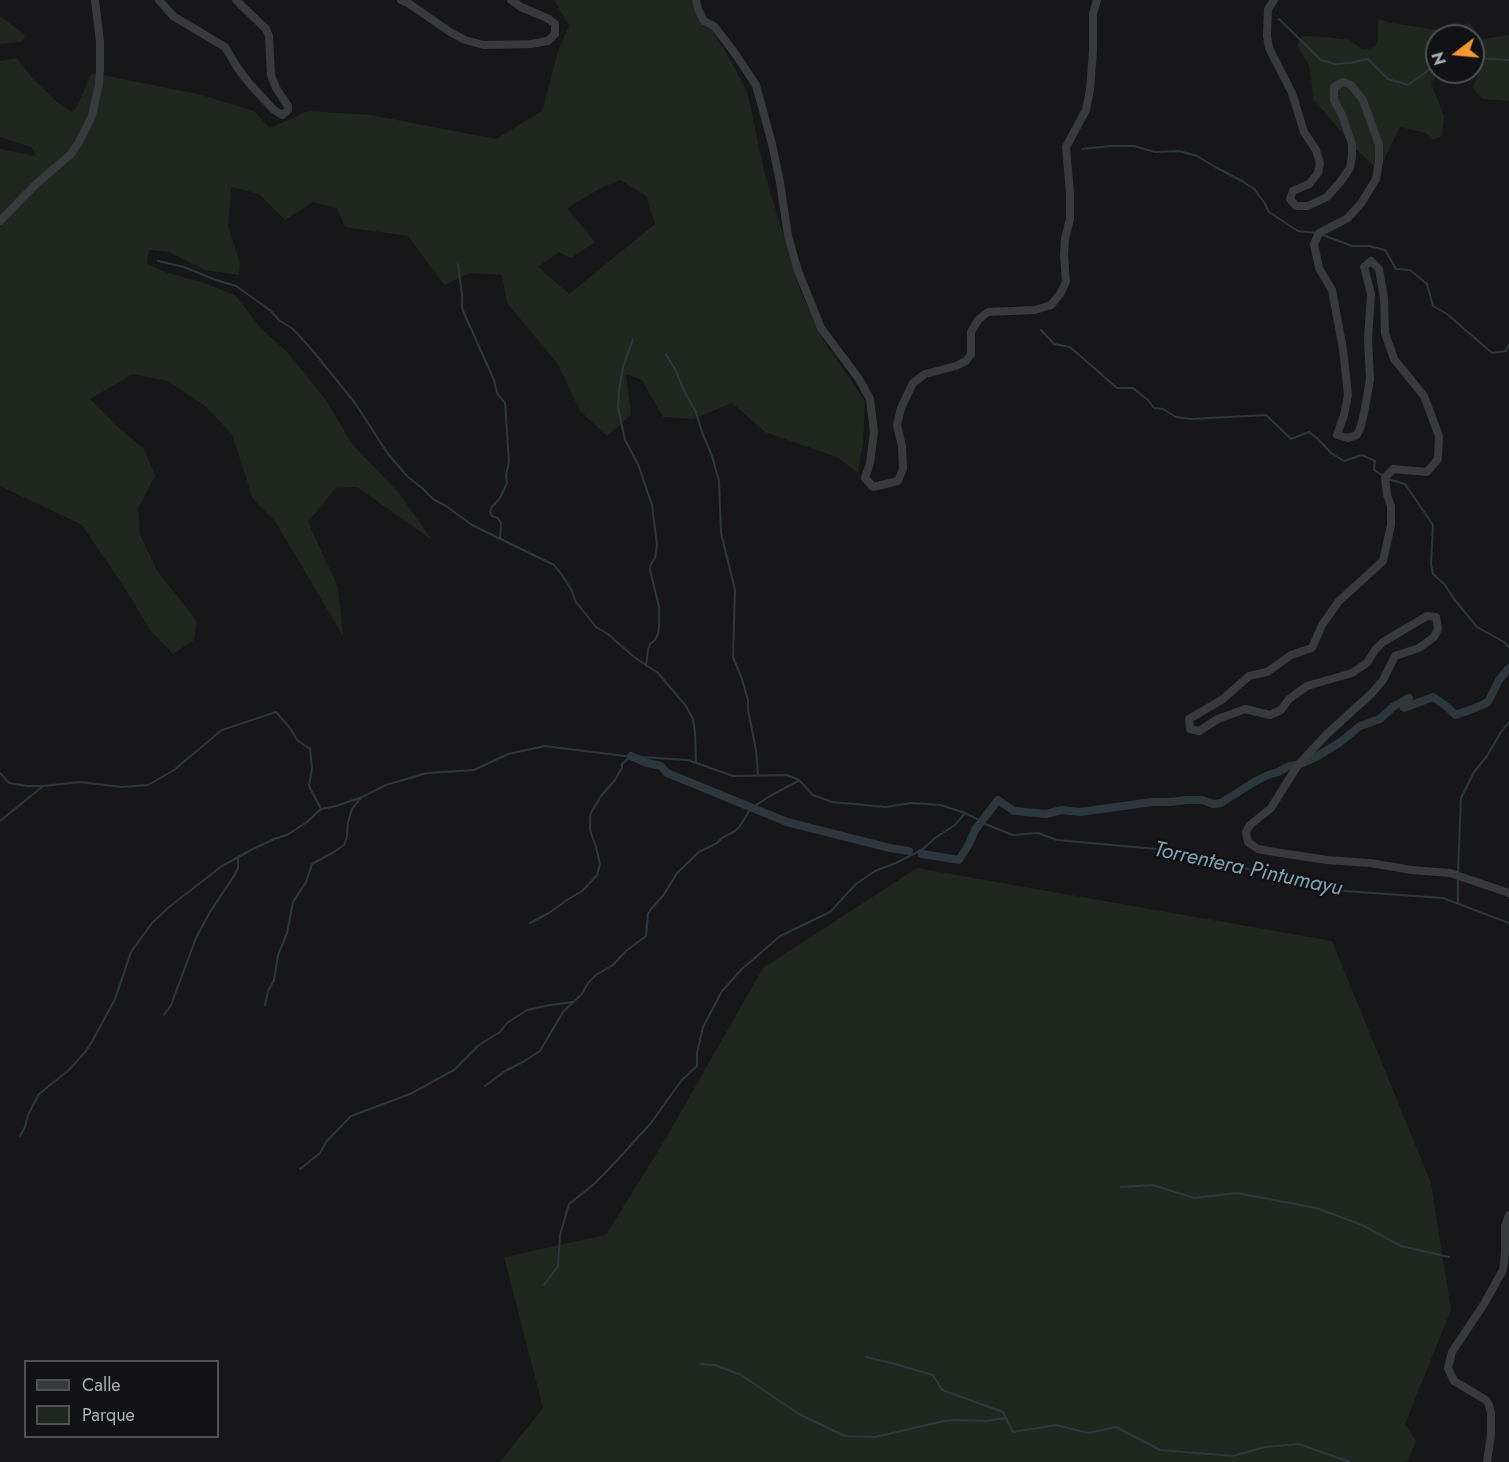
<!DOCTYPE html>
<html>
<head>
<meta charset="utf-8">
<style>
	body { margin:0 }
	#map { position:relative; width:1509px; height:1462px; overflow:hidden; background:#171719; font-family:Jost,sans-serif }
	canvas { display:block }
	.legend { position:absolute; left:24px; top:1360px; width:195px; height:78px; box-sizing:border-box; background:#121214; border:2px solid #4e5156; margin:0; padding:8px 10px; list-style:none; font-size:18px; color:#a9b0b9 }
	.legend li { display:flex; align-items:center; gap:12px; height:30px }
	.legend b { width:30px; border:2px solid #4e5156 }
	.north { position:absolute; left:1425px; top:24px; width:60px; height:60px; box-sizing:border-box; background:#121214; border:2px solid #4e5156; border-radius:50%; rotate:254deg; font-size:16px; font-weight:700; line-height:24px; text-align:center; color:#a9b0b9 }
	.north::after { content:''; display:block; margin:auto; width:21px; height:27px; background:#f79931; clip-path:polygon(50% 0,100% 100%,50% 72%,0 100%) }
</style>
</head>
<body>
<div id="map">
<canvas width="1509" height="1462"></canvas>
<ul class="legend">
<li><b style="height:8px;background:#383a3e"></b>Calle</li>
<li><b style="height:16px;background:#1f271f"></b>Parque</li>
</ul>
<div class="north">N</div>
</div>
<script>
const c = document.querySelector('canvas').getContext('2d');
c.lineJoin = 'round';
function fillPath(path, color) { c.fillStyle = color; c.fill(path, 'evenodd'); }
const toPath = rows => new Path2D(rows.map(r => 'M' + r).join(''));
function strokePath(path, color, width, dash) { c.strokeStyle = color; c.lineWidth = width; c.lineCap = dash ? 'butt' : 'round'; c.setLineDash(dash || []); c.stroke(path); }
function label(font, color, halo, rows, align = 'center') {
  c.font = font + ' Jost,sans-serif'; c.lineWidth = 4.5; c.setLineDash([]); c.textBaseline = 'middle'; c.strokeStyle = halo; c.fillStyle = color; for (const [text, x, y, turn = 0] of rows) {
    c.save(); c.translate(x, y); c.rotate((+turn || 0) * Math.PI / 180); c.textAlign = isNaN(turn) ? turn : align; if (halo) c.strokeText(text, 0, 0); c.fillText(text, 0, 0); c.restore();
  }
}
fillPath(toPath([
	[554,0,699,0,699,11,724,49,747,91,765,175,800,290,823,340,865,401,863,442,858,473,837,457,765,432,732,403,693,419,663,417,642,380,626,374,631,415,607,436,580,411,557,363,507,303,502,275,470,273,444,285,408,236,345,227,337,208,313,202,285,220,259,194,231,187,228,226,240,263,239,275,205,270,169,252,149,250,147,264,168,273,201,282,235,295,260,327,288,353,326,400,352,444,399,493,432,540,357,487,336,488,308,522,338,587,343,636,275,521,253,499,232,434,204,405,168,381,133,374,90,399,118,427,144,449,155,476,138,509,140,535,158,572,197,621,194,640,173,654,150,630,126,590,82,525,0,486,0,149,36,156,31,147,0,137,0,61,17,58,33,79,58,103,72,112,76,108,92,73,202,95,254,111,270,128,308,111,371,115,496,139,542,111,559,48,569,26],
	[620,180,646,196,655,224,569,294,538,267,559,252,571,258,595,242,567,208,601,188],
	[0,16,25,35,22,42,0,44],
	[1378,19,1391,23,1438,30,1470,23,1482,39,1509,35,1509,101,1482,99,1473,88,1480,69,1473,67,1473,36,1437,36,1437,72,1439,72,1431,83,1444,116,1442,136,1433,140,1426,133,1400,127,1383,162,1375,167,1356,149,1313,99,1309,65,1297,46,1302,36,1326,37,1350,40,1363,50,1375,47,1378,40],
	[917,868,1332,941,1431,1183,1451,1310,1405,1424,1416,1441,1407,1462,500,1462,543,1408,504,1257,606,1235,666,1138,763,968]
]), '#1f271f');
strokePath(toPath([
	[1279,19,1321,60,1335,64,1350,63,1368,59,1388,79,1408,85,1437,64],
	[1473,58,1509,60],
	[1082,149,1110,146,1134,146,1155,152,1179,151,1197,156,1215,167,1242,181,1254,189,1264,202,1269,212,1298,231,1317,233],
	[1323,235,1352,246,1369,246,1385,250,1396,269,1410,270,1427,284,1433,306,1447,314,1492,353,1506,351,1509,345],
	[158,261,184,267,216,280,236,286,271,311,280,321,293,329,313,351,355,403,388,454,407,476,423,489,433,499,446,506,472,525,554,565,562,575,571,589,576,602,596,627,608,634,634,657,658,673,686,706,693,719,695,732,696,762],
	[458,264,462,295,462,307,464,313,494,380,497,393,505,403,509,462,506,475,507,483,500,498,492,507,490,512,492,516,498,518,501,523,500,538],
	[1041,330,1054,344,1070,347,1117,388,1133,388,1148,400,1154,408,1163,409,1176,417,1191,419,1266,415,1291,439,1309,432,1318,439,1331,453,1344,461,1362,455,1375,461,1374,470,1383,476],
	[633,339,623,367,619,391,618,407,625,440,638,464,652,505,657,545,655,558,651,564,650,570,659,607,659,628,658,634,655,640,650,644,648,650,646,666],
	[666,354,676,371,684,391,696,412,702,432,712,456,719,481,721,533,735,590,733,657,742,679,748,700,748,710,756,750,758,775],
	[1388,479,1405,484,1433,525,1431,564,1433,574,1445,585,1454,599,1477,627,1504,642,1509,647],
	[0,773,9,783,27,786,43,786,80,782,122,787,148,785,174,770,222,730,276,712,290,728,297,740,310,749,312,768,309,786,321,809,336,806,362,797,386,785,427,773,474,770,508,754,545,746,625,756,688,760,733,776,787,775,799,780,813,795,832,802,886,807,911,803,941,805,965,813,977,819],
	[753,807,770,796,798,781],
	[0,821,42,787],
	[985,824,1013,835,1038,833,1057,840,1178,851,1330,890,1443,898,1509,923],
	[1458,872,1461,798,1474,772,1487,756,1501,732,1509,722],
	[1458,902,1458,878],
	[530,923,549,913,567,900,582,891,597,875,600,864,596,847,590,830,590,816,592,811,601,796,615,780,622,768,622,764,631,756],
	[265,1005,268,991,274,980,278,955,287,933,293,902,306,882,312,864,334,852,344,845,347,837,348,822,352,809,360,799],
	[164,1015,171,1005,196,938,210,912,234,876,238,868,238,857],
	[485,1086,505,1071,523,1062,540,1051,563,1012,582,994,588,983,596,975,613,965,626,951,646,936,648,914,651,909,663,896,677,873,699,852,717,843,722,838,735,831,740,826,749,811],
	[20,1136,25,1127,28,1115,39,1094,69,1070,86,1051,93,1040,115,999,131,952,152,923,169,907,222,866,253,849,274,839,287,835,307,822,321,809],
	[300,1169,320,1153,326,1142,351,1116,410,1094,454,1070,479,1045,500,1032,507,1023,527,1010,550,1005,573,1002],
	[1121,1187,1153,1185,1194,1198,1237,1193,1316,1208,1362,1225,1401,1246,1449,1257],
	[544,1285,558,1266,560,1235,569,1204,593,1185,610,1168,651,1123,681,1081,697,1066,697,1053,703,1027,722,991,742,969,780,936,830,912,856,884,875,871,896,863,923,849,935,838,955,825,965,813],
	[866,1357,895,1364,933,1375,942,1390,1003,1412,1013,1432,1056,1425,1088,1433,1116,1427,1160,1450,1233,1456,1265,1447,1299,1444,1350,1462],
	[700,1364,715,1365,741,1375,799,1414,845,1436,875,1437,944,1421,958,1420,986,1421,1006,1418]
]), '#2c383e', 2);
strokePath(toPath([
	[631,756,647,763,661,766,667,773,787,822,890,848,909,851],
	[922,854,959,860,969,844,975,830,998,800,1014,811,1046,814,1062,810,1080,812,1152,802,1170,802,1187,800,1203,800,1213,804,1221,803,1254,782,1268,775,1278,772,1289,766,1298,765,1316,757,1339,743,1360,726,1380,719,1394,706,1409,698,1404,708,1433,697,1446,706,1456,715,1475,708,1488,702,1499,680,1509,668]
]), '#2c383e', 8);
strokePath(toPath([
	[159,0,173,16,225,47,237,67,249,83,273,109,282,115,285,113,288,110,288,106,276,88,271,75,269,36,266,29,236,0],
	[401,0,408,3,450,32,465,40,484,45,531,44,548,41,555,34,555,24,549,19,521,7,511,0],
	[696,0,698,9,704,21,714,26,734,52,756,85,772,144,780,182,788,236,798,271,821,328,859,379,870,399,874,432,870,463,865,478,873,487,898,481,903,469,902,446,897,425,901,408,913,383,925,374,956,366,966,361,971,354,971,332,978,320,988,312,1035,310,1051,305,1060,294,1066,282,1064,255,1065,239,1070,219,1070,193,1066,147,1086,110,1090,90,1093,51,1093,14,1097,0],
	[1274,0,1268,9,1267,36,1269,48,1292,93,1304,132,1316,150,1320,163,1318,173,1309,184,1293,191,1290,199,1296,206,1308,206,1327,197,1341,181,1350,168,1352,156,1352,144,1342,115,1334,100,1334,87,1343,82,1351,85,1363,100,1379,145,1379,162,1376,179,1362,202,1348,218,1319,233,1314,244,1319,268,1332,290,1343,349,1348,395,1344,415,1337,435,1348,438,1357,435,1361,426,1365,408,1370,379,1368,339,1371,294,1364,267,1371,261,1379,269,1384,298,1385,333,1394,359,1424,396,1439,436,1438,459,1427,472,1393,469,1385,478,1387,495,1391,506,1391,525,1383,561,1339,601,1322,625,1312,648,1291,655,1267,672,1249,676,1223,699,1189,719,1190,729,1199,731,1218,719,1245,709,1270,715,1281,710,1289,699,1307,686,1352,673,1367,663,1375,650,1383,642,1427,616,1436,617,1438,629,1434,637,1419,648,1395,656,1383,680,1372,693,1327,734,1298,765,1271,808,1250,825,1246,832,1248,842,1258,849,1281,853,1327,860,1370,863,1412,870,1450,873,1509,893],
	[0,221,36,184,71,154,79,142,92,116,99,84,100,69,100,42,95,0],
	[1487,1462,1491,1435,1491,1413,1489,1405,1486,1400,1454,1381,1448,1368,1452,1352,1484,1304,1503,1270,1505,1253,1505,1226,1509,1215]
]), '#383a3e', 8);
label('italic 22px', '#7fa3b5', '#121214', [
	["Torrentera Pintumayu",1248,870,12]
]);
</script>
</body>
</html>
